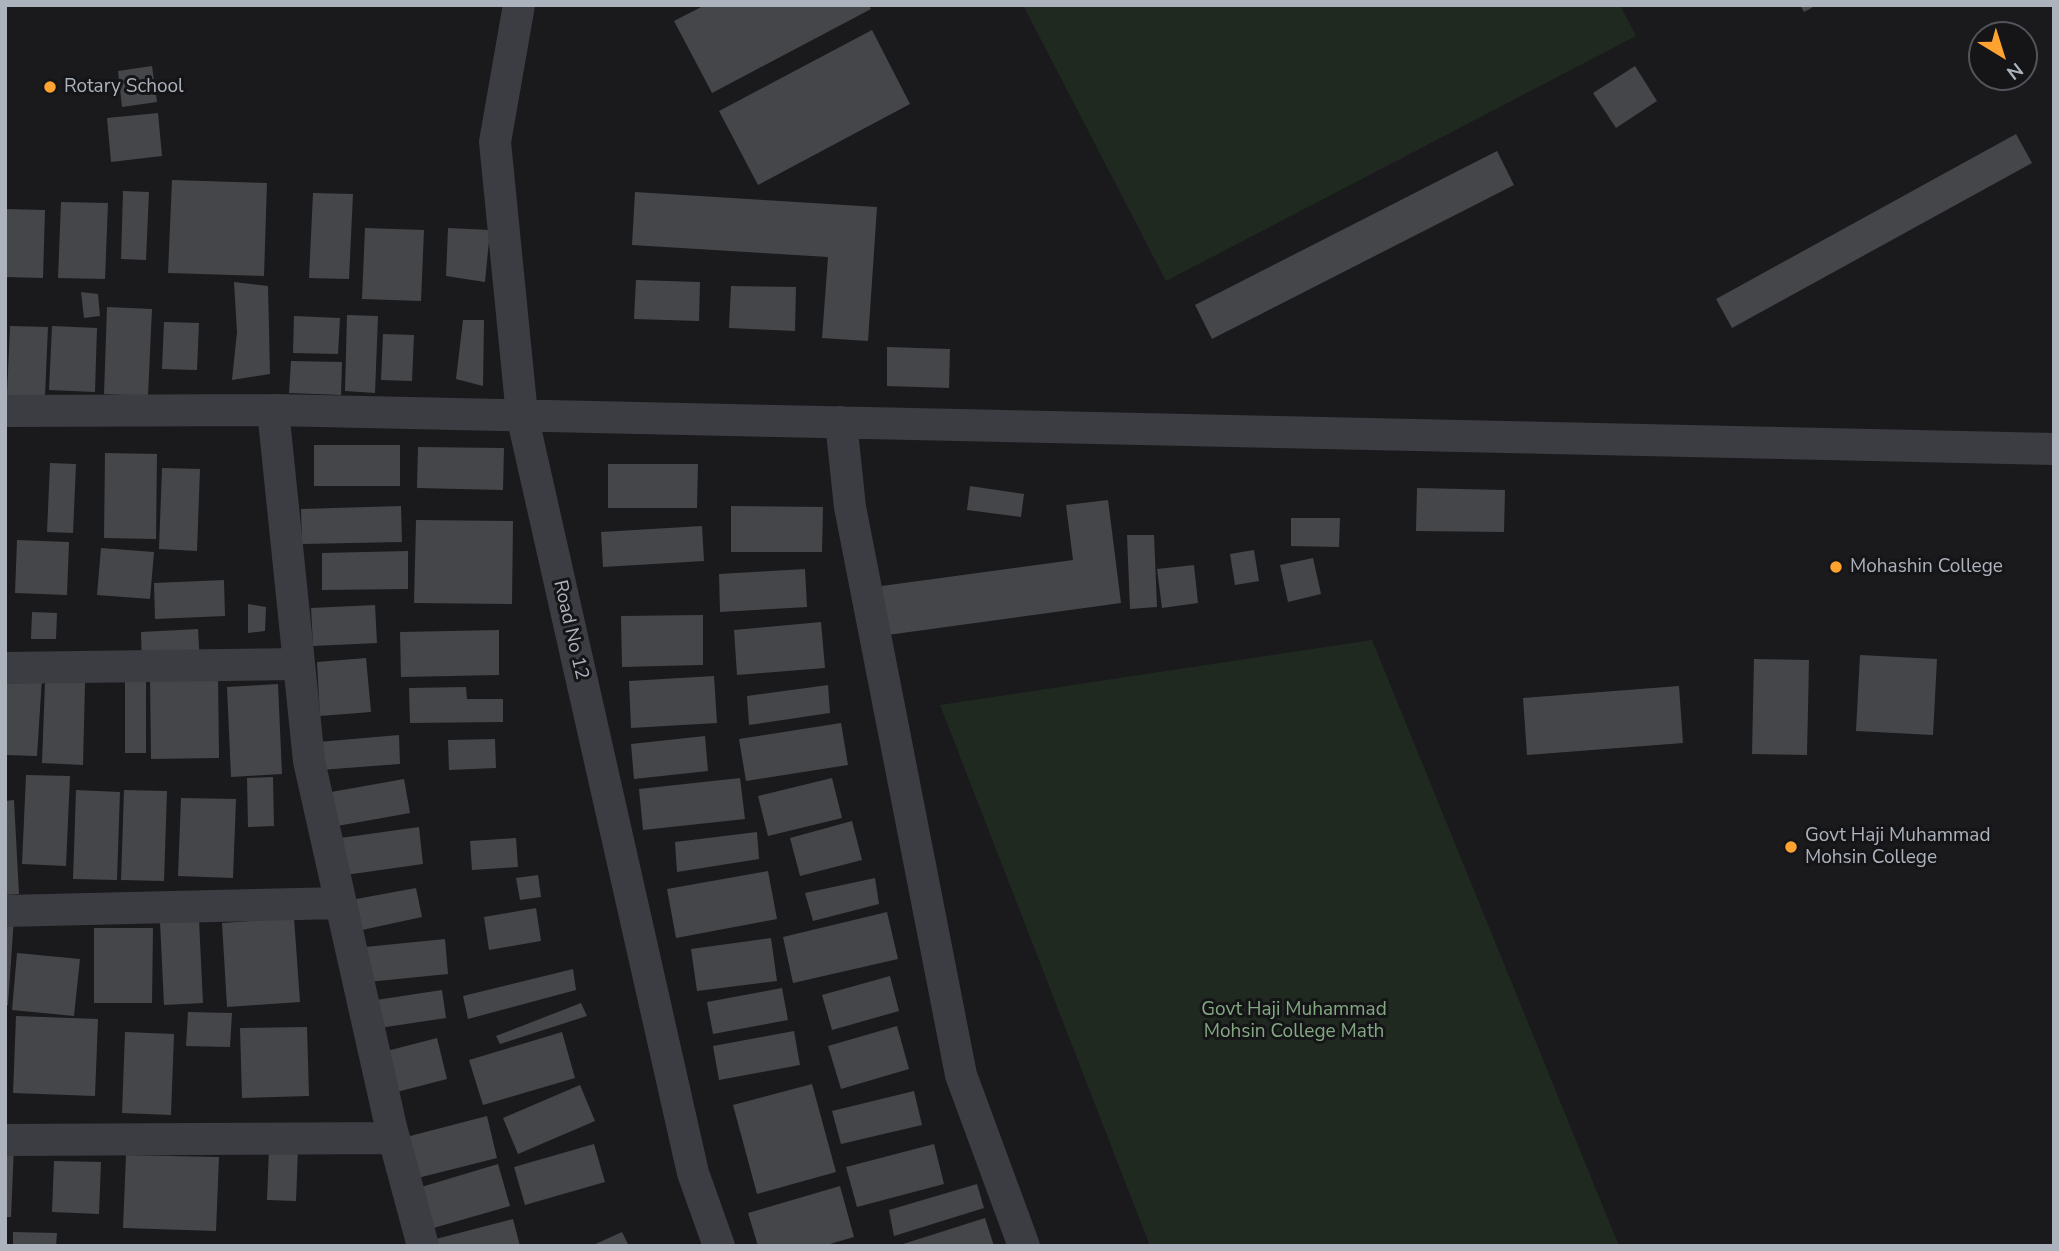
<!DOCTYPE html>
<html>
<head>
<meta charset="utf-8">
<style>
	body { margin:0 }
	#map { position:relative; width:2059px; height:1251px; overflow:hidden; background:#1a1a1d; font-family:"Nunito Sans",sans-serif }
	canvas { display:block }
	.frame { position:absolute; inset:0; border:7px solid #acb3bd; pointer-events:none }
	.north { position:absolute; left:1968px; top:21px; width:70px; height:70px; box-sizing:border-box; background:#151518; border:2px solid #51545a; border-radius:50%; rotate:142deg; font-size:19px; font-weight:700; line-height:28px; text-align:center; color:#acb3bd }
	.north::after { content:''; display:block; margin:auto; width:24px; height:32px; background:#ffa330; clip-path:polygon(50% 0,100% 100%,50% 72%,0 100%) }
</style>
</head>
<body>
<div id="map">
<canvas width="2059" height="1251"></canvas>
<div class="frame"></div>
<div class="north">N</div>
</div>
<script>
const c = document.querySelector('canvas').getContext('2d');
c.lineJoin = 'round';
function fillPath(path, color) { c.fillStyle = color; c.fill(path, 'evenodd'); }
const toPath = rows => new Path2D(rows.map(r => 'M' + r).join(''));
function strokePath(path, color, width, dash) { c.strokeStyle = color; c.lineWidth = width; c.lineCap = dash ? 'butt' : 'round'; c.setLineDash(dash || []); c.stroke(path); }
function label(font, color, halo, rows, align = 'center') {
  c.font = font + ' "Nunito Sans",sans-serif'; c.lineWidth = 6; c.setLineDash([]); c.textBaseline = 'middle'; c.strokeStyle = halo; c.fillStyle = color; for (const [text, x, y, turn = 0] of rows) {
    c.save(); c.translate(x, y); c.rotate((+turn || 0) * Math.PI / 180); c.textAlign = isNaN(turn) ? turn : align; if (halo) c.strokeText(text, 0, 0); c.fillText(text, 0, 0); c.restore();
  }
}
fillPath(toPath([
	[1023,5,1620,5,1636,36,1166,281],
	[1372,640,1619,1246,1150,1246,940,705]
]), '#1f2920');
fillPath(toPath([
	[705,5,869,5,871,9,712,93,674,21],
	[1800,5,1817,5,1804,12],
	[872,30,910,104,758,185,719,111],
	[152,66,157,102,122,107,118,71],
	[1635,66,1657,101,1616,128,1593,93],
	[158,113,162,156,111,162,107,118],
	[2016,134,2032,163,1732,328,1716,299],
	[1497,151,1514,185,1212,339,1195,305],
	[172,180,267,183,264,276,168,273],
	[123,191,149,192,146,260,121,259],
	[635,192,877,207,868,341,822,338,828,257,632,245],
	[313,193,353,194,349,279,309,278],
	[61,202,108,203,105,279,58,278],
	[5,209,45,210,43,278,5,277],
	[365,228,424,230,421,301,362,299],
	[448,228,490,230,485,282,446,276],
	[636,280,700,282,699,321,634,319],
	[234,282,268,286,270,374,232,380,237,332],
	[731,286,796,287,795,331,729,328],
	[81,292,98,294,100,316,84,318],
	[107,307,152,309,148,396,104,394],
	[347,315,378,316,375,393,345,391],
	[294,316,340,318,338,354,293,353],
	[463,320,484,320,483,386,456,379],
	[164,322,199,323,197,370,162,369],
	[10,326,48,327,45,396,7,395],
	[52,326,97,328,95,392,49,390],
	[383,334,414,335,412,381,381,380],
	[887,347,950,349,949,388,887,386],
	[291,361,342,362,341,395,289,393],
	[314,445,400,445,400,486,314,486],
	[418,447,504,448,503,490,417,488],
	[105,453,157,454,156,539,104,538],
	[50,463,76,464,73,533,47,532],
	[608,464,698,464,697,508,608,508],
	[162,468,200,469,197,551,159,549],
	[970,486,1024,494,1021,517,967,510],
	[1417,488,1505,490,1504,532,1416,531],
	[1108,500,1121,603,873,637,867,588,1073,560,1066,505],
	[401,506,402,542,302,544,301,509],
	[731,506,823,507,822,552,731,552],
	[1291,518,1340,518,1339,547,1291,546],
	[416,520,513,521,512,604,414,603],
	[702,526,704,561,603,567,601,532],
	[1127,535,1154,535,1157,607,1130,609],
	[17,540,69,542,67,595,15,593],
	[101,548,154,552,150,599,97,595],
	[1254,550,1259,581,1235,585,1230,554],
	[408,551,408,589,322,590,322,553],
	[1313,558,1321,594,1288,602,1280,565],
	[1194,565,1198,603,1162,608,1157,569],
	[805,569,807,607,720,612,719,574],
	[224,580,225,616,155,619,154,583],
	[248,604,266,607,265,631,248,633],
	[375,605,377,643,313,646,311,608],
	[32,612,57,613,56,639,31,639],
	[703,615,703,665,622,667,621,616],
	[821,622,825,668,737,675,734,630],
	[198,629,200,665,142,668,141,632],
	[499,630,499,675,401,677,400,632],
	[1860,655,1937,659,1933,735,1856,731],
	[366,658,371,712,320,716,317,662],
	[1754,659,1809,660,1807,755,1752,754],
	[218,673,219,758,151,759,150,674],
	[5,676,42,678,37,756,5,755],
	[125,676,146,676,146,753,125,753],
	[714,676,717,723,631,728,629,681],
	[45,682,85,683,83,765,42,763],
	[278,684,282,774,231,777,227,687],
	[828,685,830,713,749,725,747,696],
	[1679,686,1683,743,1527,755,1523,698],
	[466,687,467,699,503,699,503,722,410,723,409,688],
	[841,723,848,765,746,781,739,739],
	[399,735,400,764,320,770,318,742],
	[705,736,708,771,634,779,631,744],
	[495,739,496,768,449,770,448,740],
	[26,775,70,776,66,866,22,864],
	[273,777,274,826,248,827,247,778],
	[740,778,745,819,643,830,639,789],
	[832,778,842,818,768,836,758,796],
	[404,779,410,813,326,828,320,794],
	[76,790,120,792,117,880,73,879],
	[124,790,167,791,164,881,121,880],
	[181,798,236,799,233,878,178,876],
	[14,800,19,894,5,895,5,801],
	[852,821,862,860,800,876,790,838],
	[419,827,423,864,331,877,326,840],
	[757,832,759,859,677,872,675,842],
	[516,838,518,867,472,870,470,841],
	[768,871,777,919,676,938,667,889],
	[538,875,541,897,520,900,516,878],
	[875,878,879,904,813,921,805,893],
	[416,888,422,917,362,930,356,899],
	[536,908,541,941,489,950,484,917],
	[887,912,898,959,793,983,783,937],
	[5,917,14,917,8,1005,5,1005],
	[294,918,300,1002,227,1007,222,923],
	[199,920,203,1003,164,1005,160,922],
	[94,928,153,928,152,1003,94,1003],
	[771,938,777,981,697,991,691,949],
	[445,939,448,974,358,983,355,948],
	[17,953,80,959,74,1016,12,1010],
	[573,969,576,990,468,1019,463,996],
	[890,976,899,1011,832,1030,822,995],
	[782,988,788,1020,713,1034,707,1002],
	[442,990,446,1018,366,1030,363,1002],
	[581,1003,587,1016,500,1044,496,1036],
	[188,1012,232,1013,230,1047,186,1046],
	[16,1016,98,1019,95,1096,13,1093],
	[897,1026,909,1069,841,1089,828,1046],
	[307,1027,309,1096,242,1098,240,1028],
	[794,1031,800,1065,719,1080,713,1046],
	[125,1032,174,1034,171,1115,122,1113],
	[562,1032,575,1078,483,1105,469,1060],
	[437,1038,447,1079,389,1094,379,1053],
	[812,1084,836,1172,757,1194,733,1105],
	[580,1085,595,1121,518,1154,503,1118],
	[914,1091,922,1125,841,1144,832,1111],
	[487,1116,497,1158,398,1183,387,1142],
	[594,1144,605,1182,525,1205,514,1167],
	[934,1144,944,1184,857,1207,846,1167],
	[5,1145,14,1146,11,1217,5,1217],
	[269,1148,298,1149,296,1201,267,1200],
	[126,1155,219,1157,216,1231,123,1228],
	[54,1161,101,1162,99,1214,52,1212],
	[498,1164,510,1206,430,1229,418,1188],
	[977,1184,984,1208,894,1236,889,1210],
	[840,1186,854,1237,823,1246,758,1246,748,1213],
	[985,1218,994,1246,900,1246,900,1245],
	[513,1219,520,1246,433,1246,432,1240],
	[13,1232,57,1233,56,1246,13,1246],
	[622,1232,629,1246,591,1246]
]), '#44464a');
strokePath(toPath([
	[519,5,495,142,522,415,693,1173,719,1246],
	[273,410,309,761,391,1127,423,1246],
	[5,411,273,410,2054,449],
	[841,422,850,507,961,1075,1024,1246],
	[5,668,299,664],
	[5,911,340,903],
	[5,1140,394,1138]
]), '#3b3d42', 32);
for (const [x, y, r, color] of [
	[50,87,7,"#ffa330"],
	[1836,567,7,"#ffa330"],
	[1791,847,7,"#ffa330"]
]) { const dot = new Path2D(); dot.arc(x, y, r, 0, 2 * Math.PI); c.fillStyle = color; c.fill(dot); strokePath(dot, '#151518', 2.5); }
label('19px', '#acb3bd', '#151518', [
	["Rotary School",64,87],
	["Mohashin College",1850,567],
	["Govt Haji Muhammad",1805,836],
	["Mohsin College",1805,858]
], 'left');
label('19px', '#acb3bd', '#151518', [
	["Road No 12",570,630,77]
]);
label('19px', '#83a982', '#151518', [
	["Govt Haji Muhammad",1294,1010],
	["Mohsin College Math",1294,1032]
]);
</script>
</body>
</html>
